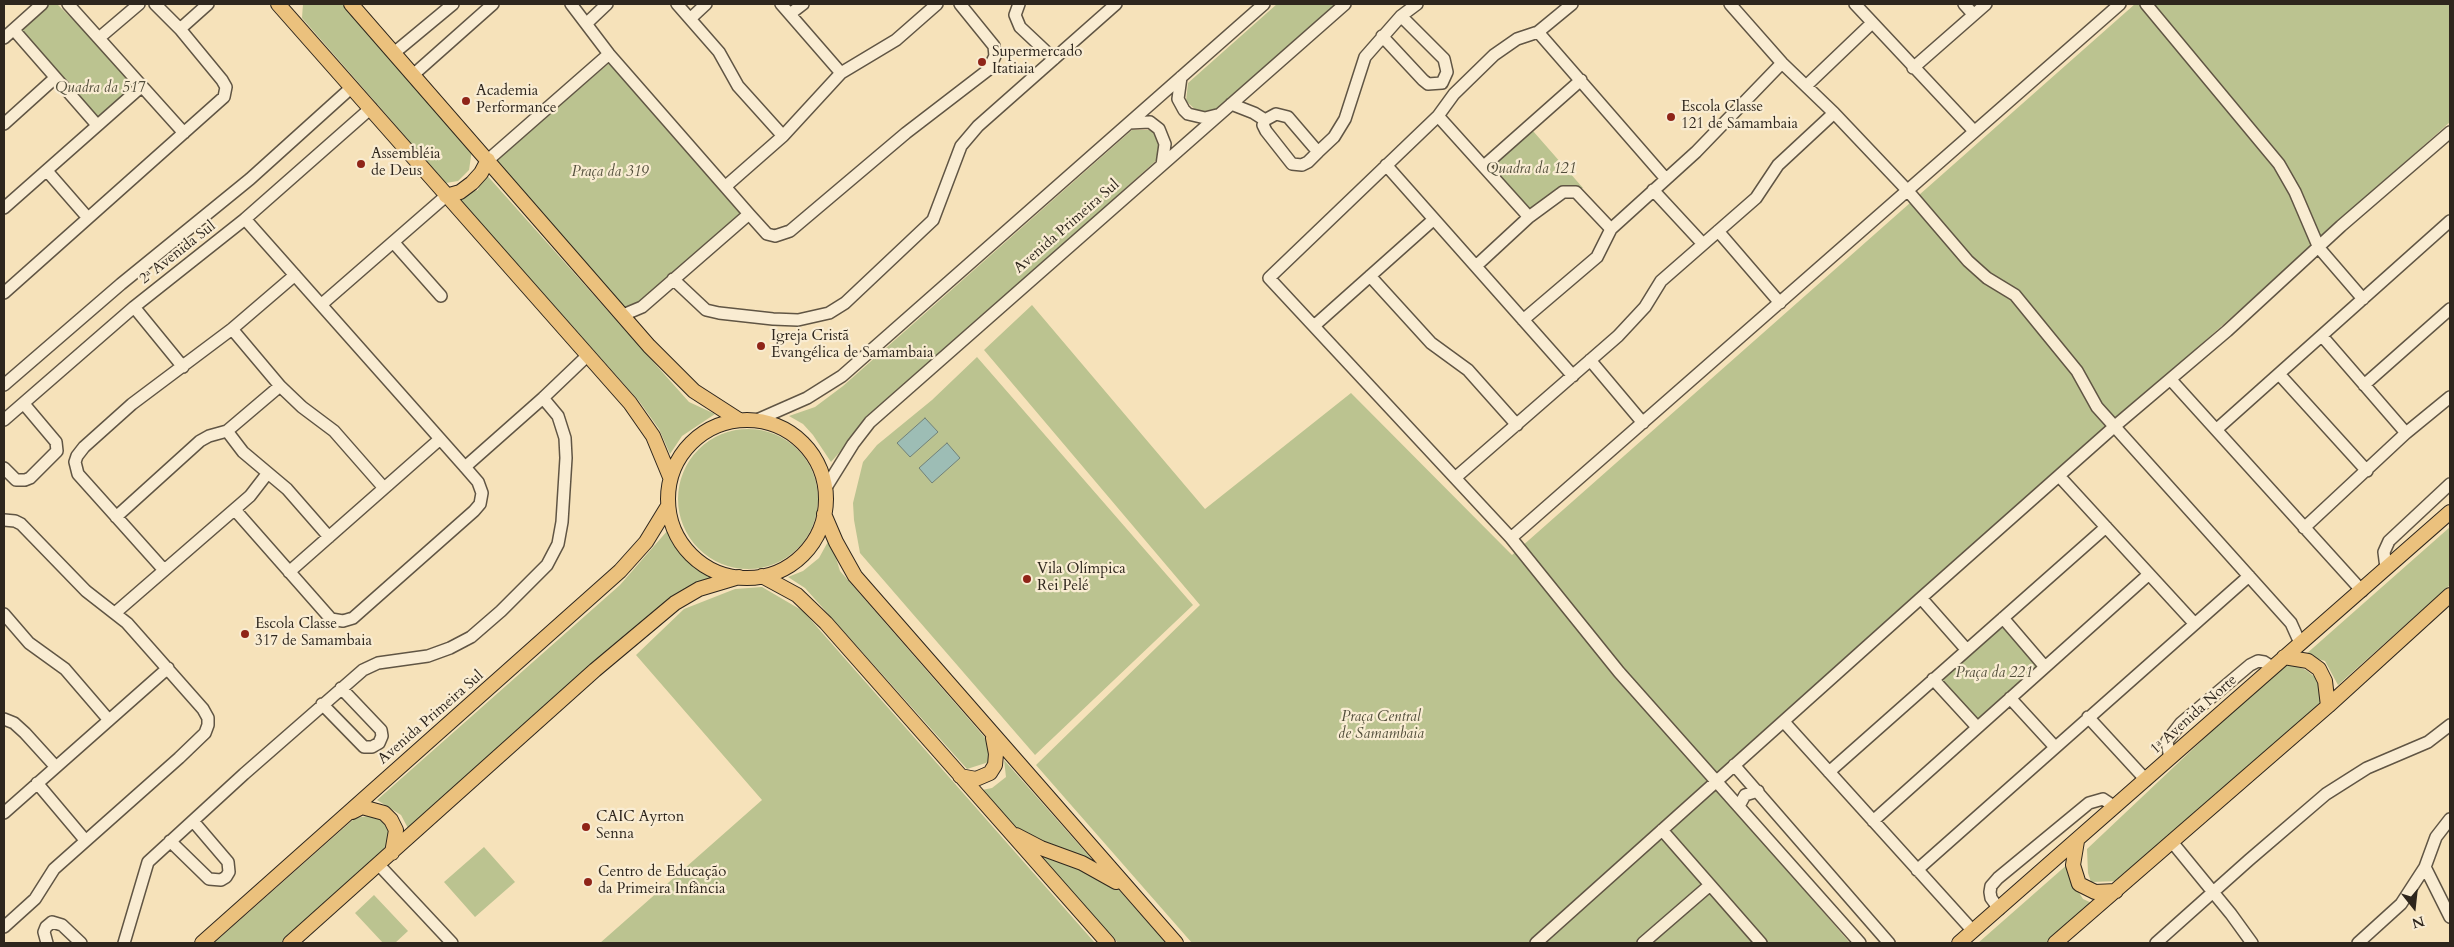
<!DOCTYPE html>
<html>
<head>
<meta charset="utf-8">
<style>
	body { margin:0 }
	#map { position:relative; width:2454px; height:947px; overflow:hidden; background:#f6e2ba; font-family:Cardo,serif }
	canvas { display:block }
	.frame { position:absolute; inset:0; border:5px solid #2e261d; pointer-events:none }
	.north { position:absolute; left:2389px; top:882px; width:50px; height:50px; -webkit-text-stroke:4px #f9ecd2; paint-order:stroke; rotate:164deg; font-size:14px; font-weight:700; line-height:20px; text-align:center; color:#2e261d }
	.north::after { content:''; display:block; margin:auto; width:18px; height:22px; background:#2e261d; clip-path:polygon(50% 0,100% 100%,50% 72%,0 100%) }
</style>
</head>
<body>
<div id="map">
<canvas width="2454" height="947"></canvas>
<div class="frame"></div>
<div class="north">N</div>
</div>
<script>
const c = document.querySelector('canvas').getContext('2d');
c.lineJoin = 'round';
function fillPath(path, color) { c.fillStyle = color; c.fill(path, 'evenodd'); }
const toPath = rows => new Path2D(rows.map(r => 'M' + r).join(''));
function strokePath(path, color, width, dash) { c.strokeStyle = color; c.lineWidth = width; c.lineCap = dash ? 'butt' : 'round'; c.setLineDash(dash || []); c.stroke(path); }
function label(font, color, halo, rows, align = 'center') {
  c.font = font + ' Cardo,serif'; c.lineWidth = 4.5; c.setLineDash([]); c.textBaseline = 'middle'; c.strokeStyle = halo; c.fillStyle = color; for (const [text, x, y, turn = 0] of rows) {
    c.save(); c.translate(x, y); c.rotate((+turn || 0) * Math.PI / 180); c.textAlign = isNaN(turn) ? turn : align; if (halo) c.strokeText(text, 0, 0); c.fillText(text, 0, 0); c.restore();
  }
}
fillPath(toPath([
	[48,4,57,4,145,90,98,133,15,34],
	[303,4,342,4,472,150,469,170,458,181,446,183,302,18],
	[1277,4,1339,4,1221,109,1198,112,1186,101,1188,83],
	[2135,4,2450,4,2450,122,1711,782,1850,943,1192,943,1036,765,1200,605,984,350,1032,305,1205,509,1351,393,1512,555],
	[614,59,752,217,633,319,495,161],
	[1132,130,1154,130,1166,143,1160,157,866,422,831,462,813,435,803,424,789,416,815,407,843,386],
	[1533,131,1583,188,1562,193,1534,217,1492,166],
	[484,172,689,402,715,414,682,436,670,454,659,429,639,401,457,196,478,190],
	[977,357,1193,605,1035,755,860,553,854,520,853,503,863,462,877,445,932,400],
	'678 499a70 70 0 1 1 140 0a70 70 0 1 1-140 0Z',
	[2450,527,2450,585,2338,685,2325,661,2305,655],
	[668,530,687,561,713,577,673,596,409,830,401,815,377,800,620,585],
	[830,538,840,571,987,740,989,762,967,769,805,588,788,577,803,571,819,558],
	[762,587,803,611,1095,943,600,943,762,800,636,655,684,609,735,589],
	[2007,622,2048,669,1982,726,1941,679],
	[2285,662,2306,670,2316,678,2327,704,2120,881,2091,882,2088,873,2087,849],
	[1004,760,1166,943,1118,943,982,790,992,788,1006,777],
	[375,815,389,829,389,850,283,943,214,943,355,818],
	[484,847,515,882,475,917,444,882],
	[2069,863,2073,883,2083,899,2094,904,2050,943,1978,943],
	[374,895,408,931,395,943,383,943,355,913]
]), '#bbc390');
const water = toPath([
	[925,418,938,432,910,457,897,443,925,418],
	[947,443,960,458,932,483,919,468,947,443]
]);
fillPath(water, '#9dbdb5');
strokePath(water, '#718178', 1);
const minor = toPath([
	[68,4,184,133],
	[571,4,609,54,749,214,767,234,775,236,790,231,906,133,988,70,995,56,994,46,960,4],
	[677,4,719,52,738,86,783,136],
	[781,4,841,73],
	[1019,4,1015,15,1020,27,1054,59],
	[1572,4,1538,32,1517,39,1494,55,1454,94,1438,116,1269,278,1511,538,1619,672,1860,943],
	[1730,4,1782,63,1834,113,1908,191,1968,261,1987,278,2015,295,2077,371,2097,407,2291,623,2300,643],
	[1855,4,1974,131],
	[1964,4,1973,14],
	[2146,4,2279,164,2295,192,2319,248,2363,299],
	[790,14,803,4],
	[691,18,706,4],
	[587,23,607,4],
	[180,29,208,4],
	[14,30,97,125],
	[1538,32,1666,179],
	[1382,36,1423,80,1428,84,1442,83,1447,72,1444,59,1401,16],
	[4,38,42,4],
	[99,38,139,4],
	[394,53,453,4],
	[1913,68,1986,4],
	[413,75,493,4],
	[1181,77,1178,99,1184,110,1188,114,1205,118,1217,115],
	[1806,86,1872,23],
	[1231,104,1254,113,1265,120],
	[1438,116,1529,217],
	[1129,123,1150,122,1159,129,1165,144,1162,165],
	[4,124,55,78],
	[1318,152,1288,117,1276,114,1265,120,1263,125,1266,131,1292,164,1302,165,1308,162,1318,152,1334,137,1345,119,1365,57,1401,16,1417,4],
	[488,160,609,54],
	[1386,165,1573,376],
	[1485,165,1581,80],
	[47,171,88,218],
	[726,186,783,136,841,73,896,40,937,4],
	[1653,190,1703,244],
	[4,208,141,87],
	[1718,231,1780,303],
	[394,243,441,296],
	[1476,266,1529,217,1563,192,1576,192,1611,229],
	[1370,276,1431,343,1468,370,1517,425],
	[673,279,706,310,719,313,773,319,798,320,829,313,845,303,933,220,961,146,978,126,1116,4],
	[4,293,224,97,226,87,222,80,180,29,155,4],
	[322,304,446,196],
	[134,307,183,367],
	[623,315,642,307,749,214],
	[1523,320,1597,257,1611,229,1696,152,1782,63],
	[1314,326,1433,220],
	[232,329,280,386,302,407,334,431,384,488],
	[2322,336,2406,433],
	[1590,360,1643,423],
	[2279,374,2367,471],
	[2171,380,2362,591],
	[4,385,121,284,250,179,352,87],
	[2364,385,2450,309],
	[4,420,134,307,245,219,371,108],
	[757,420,807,398,842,376,1264,4],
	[2217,429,2450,221],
	[227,431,243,452,287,489,329,537],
	[465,467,543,398,587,356],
	[4,468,16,480,25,480,30,478,57,451,56,442,24,404],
	[2059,476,2194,623],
	[1455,478,1618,336,1645,307,1661,281,1756,198,1778,165,1834,113],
	[825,489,853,444,870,422,1345,4],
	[235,510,331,619,343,621,353,618,474,511,480,504,482,493,478,482,465,467,245,219],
	[116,517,200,441,209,436,227,431,280,386],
	[4,520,15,521,21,524,86,591,127,623,203,709,208,718,208,725,205,733,179,758,54,869,35,899,4,927],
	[2304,528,2406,433,2450,397],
	[1511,538,2120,4],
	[2386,568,2384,552,2389,541,2450,484],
	[164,570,78,474,75,462,77,456,84,447,132,404,232,329,295,275],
	[289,572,440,439],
	[1921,598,1966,649],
	[115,613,250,496,267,474],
	[4,614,29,643,65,669,108,719],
	[2003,618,2045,667],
	[1933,679,1977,727],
	[2010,698,2055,747],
	[322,704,364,747,372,747,379,743,382,736,381,730,341,688],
	[2088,717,2146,780],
	[4,719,14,723,25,733,55,766],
	[1784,722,1973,931],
	[2172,755,2169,753,2167,741,2181,723,2250,665,2258,661,2264,662,2272,667],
	[1734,765,1889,943],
	[1829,772,2106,527],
	[37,783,85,840],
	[1739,806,1745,795,1758,791],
	[4,813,168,668],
	[1873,821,2148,575],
	[1662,830,1761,943],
	[170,841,209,879,221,880,226,877,229,872,228,862,193,821],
	[2172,842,2231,914,2252,943],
	[379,865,452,943],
	[2425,867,2450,917],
	[1917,870,2249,576],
	[1999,909,1991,898,1990,892,1991,886,1998,878,2089,803,2103,799,2115,807],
	[47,943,44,932,46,927,52,922,62,925,81,943],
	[124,943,148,862,244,774,363,670,378,663,428,656,450,648,471,637,501,611,547,565,558,544,562,522,566,458,565,438,558,416,543,398],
	[1536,943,1921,598,2115,426,2227,331,2341,226,2450,132],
	[1643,943,1710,885],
	[2156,943,2249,860,2326,794,2367,768,2428,742,2450,725],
	[2358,943,2401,904,2425,867,2436,837,2450,819]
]);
const major = toPath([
	[278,4,630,403,653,436,670,477],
	[351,4,649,346,694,391,739,420],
	[446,196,460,192,472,183,481,173,488,160],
	'668 499a79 79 0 1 1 158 0a79 79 0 1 1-158 0Z',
	[824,514,836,542,855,576,1176,943],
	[762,576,797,595,826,623,1108,943],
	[2284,657,2308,661,2319,669,2325,681,2328,706],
	[960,776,976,779,990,773,995,765,996,754,993,738],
	[352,812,362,807,384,813,391,820,396,830,392,853],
	[1016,835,1041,848,1082,863,1116,882],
	[2077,841,2073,865,2079,884,2095,892,2116,891],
	[202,943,620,571,646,542,668,506],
	[290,943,595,670,675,603,699,589,739,577],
	[1959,943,2450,512],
	[2055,943,2328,706,2450,595]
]);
strokePath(minor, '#605544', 14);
strokePath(major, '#2e261d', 16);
strokePath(minor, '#f9ecd2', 11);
strokePath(major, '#ebc17d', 14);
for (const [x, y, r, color] of [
	[982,62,5,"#8f2418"],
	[466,101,5,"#8f2418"],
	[1671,117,5,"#8f2418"],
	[361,164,5,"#8f2418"],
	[761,346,5,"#8f2418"],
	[1027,579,5,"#8f2418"],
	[245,634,5,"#8f2418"],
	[586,827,5,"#8f2418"],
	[588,882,5,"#8f2418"]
]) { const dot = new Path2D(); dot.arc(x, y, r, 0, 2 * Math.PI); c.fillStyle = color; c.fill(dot); strokePath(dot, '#f9ecd2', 2); }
label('15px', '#2e261d', '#f9ecd2', [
	["Supermercado",992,53],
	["Itatiaia",992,70],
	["Academia",476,92],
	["Performance",476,109],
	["Escola Classe",1681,108],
	["121 de Samambaia",1681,125],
	["Assembléia",371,155],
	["de Deus",371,172],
	["Igreja Cristã",771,337],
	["Evangélica de Samambaia",771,354],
	["Vila Olímpica",1037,570],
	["Rei Pelé",1037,587],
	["Escola Classe",255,625],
	["317 de Samambaia",255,642],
	["CAIC Ayrton",596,818],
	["Senna",596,835],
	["Centro de Educação",598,873],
	["da Primeira Infância",598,890]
], 'left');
label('italic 15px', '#514d3a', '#f9ecd2', [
	["Quadra da 517",100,89],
	["Quadra da 121",1531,170],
	["Praça da 319",610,173],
	["Praça da 221",1994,674],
	["Praça Central",1381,718],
	["de Samambaia",1381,735]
]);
label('15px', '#2e261d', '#f9ecd2', [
	["Avenida Primeira Sul",1067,227,-41],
	["2ᵃ Avenida Sul",178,253,-38],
	["1ᵃ Avenida Norte",2194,715,-42],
	["Avenida Primeira Sul",431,718,-41]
]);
</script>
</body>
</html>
